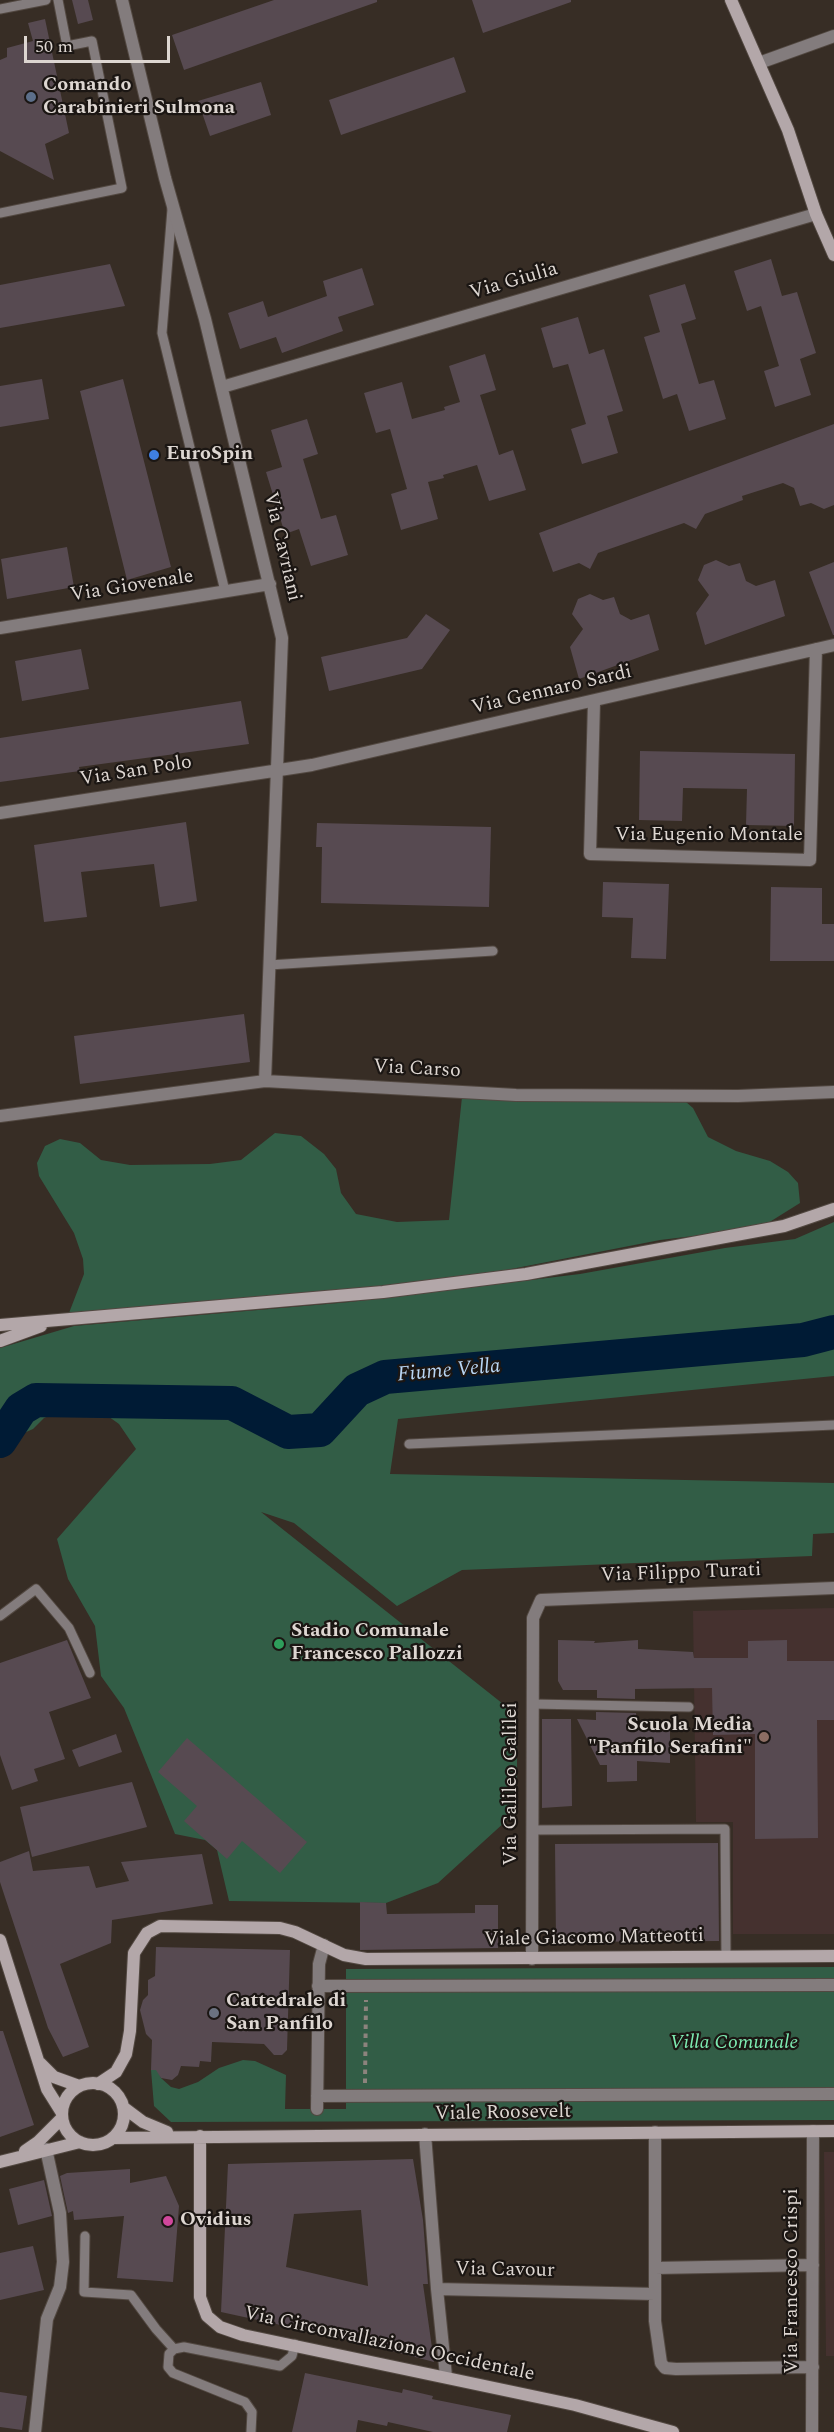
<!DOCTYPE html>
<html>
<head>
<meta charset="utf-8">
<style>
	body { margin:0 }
	#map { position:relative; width:834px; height:2432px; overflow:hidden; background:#372d25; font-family:Spectral,serif }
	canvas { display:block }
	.scale { position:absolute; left:24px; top:36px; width:146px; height:27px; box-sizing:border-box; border:3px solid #ddd6d1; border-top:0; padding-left:8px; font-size:18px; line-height:21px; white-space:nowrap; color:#ddd6d1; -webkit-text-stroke:4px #1b1613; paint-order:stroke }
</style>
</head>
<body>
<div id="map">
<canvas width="834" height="2432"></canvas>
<div class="scale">50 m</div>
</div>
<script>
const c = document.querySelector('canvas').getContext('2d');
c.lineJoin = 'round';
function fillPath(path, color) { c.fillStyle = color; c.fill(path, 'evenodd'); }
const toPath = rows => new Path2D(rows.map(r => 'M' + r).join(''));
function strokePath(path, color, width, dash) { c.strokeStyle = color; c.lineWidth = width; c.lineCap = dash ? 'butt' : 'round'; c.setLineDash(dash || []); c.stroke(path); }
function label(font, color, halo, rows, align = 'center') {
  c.font = font + ' Spectral,serif'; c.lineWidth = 4.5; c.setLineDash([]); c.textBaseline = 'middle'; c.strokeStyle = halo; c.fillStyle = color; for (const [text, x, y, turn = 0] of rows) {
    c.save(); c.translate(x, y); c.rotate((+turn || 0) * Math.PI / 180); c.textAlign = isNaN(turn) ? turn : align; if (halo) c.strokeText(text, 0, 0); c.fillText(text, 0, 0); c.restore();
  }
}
fillPath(toPath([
	[834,1608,834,1934,733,1934,733,1822,696,1822,693,1611],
	[824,2152,834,2152,834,2356,826,2356]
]), '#45312f');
fillPath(toPath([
	[462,1097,686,1102,693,1108,708,1137,736,1151,770,1161,788,1172,798,1183,800,1203,760,1228,660,1240,506,1270,304,1297,69,1313,84,1274,83,1259,74,1233,39,1176,37,1163,45,1146,60,1139,80,1143,101,1160,130,1165,210,1164,241,1160,275,1133,301,1136,324,1154,336,1169,341,1193,356,1214,397,1222,449,1220],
	[834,1222,834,1376,398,1419,390,1474,834,1483,834,1533,813,1534,812,1556,462,1570,397,1606,294,1523,261,1512,517,1715,517,1811,438,1883,386,1903,229,1901,217,1850,205,1840,175,1834,124,1708,101,1676,95,1626,68,1579,57,1539,136,1449,119,1424,105,1414,66,1408,44,1418,33,1429,17,1436,0,1435,0,1348,74,1326,350,1302,580,1274,725,1248,795,1239],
	[834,1967,834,2120,171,2122,154,2106,151,2070,158,2070,161,2078,171,2087,179,2089,198,2082,219,2068,243,2060,255,2061,286,2075,285,2109,346,2109,346,1969]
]), '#325d46');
strokePath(toPath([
	[0,1441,21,1409,36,1400,232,1403,288,1432,320,1430,357,1390,385,1377,803,1340,834,1332]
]), '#001b35', 34);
fillPath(toPath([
	[72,0,88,0,93,20,78,24],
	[274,0,377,0,377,2,184,70,172,35],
	[472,0,571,0,571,2,483,33],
	[45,19,69,133,45,144,54,180,0,151,0,60,7,57,7,48,33,41,28,23],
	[454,57,466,92,341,135,329,100],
	[261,82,271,115,210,136,198,101],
	[771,259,782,296,797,292,816,353,800,359,811,395,775,407,764,371,779,366,761,306,747,311,734,271],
	[110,264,125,306,0,328,0,285],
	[362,268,374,305,338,317,343,331,282,353,276,337,240,349,228,313,263,301,268,317,327,296,323,281],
	[685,284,696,319,681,324,699,384,714,380,726,419,689,431,677,394,663,399,644,337,660,332,649,295],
	[578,317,589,354,604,349,623,411,607,416,618,453,582,464,571,429,586,424,568,364,553,368,541,328],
	[485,354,496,390,480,395,499,455,513,450,526,490,489,501,477,465,443,475,444,478,428,482,438,519,401,530,391,494,407,489,390,429,376,433,364,393,402,382,412,419,445,410,444,407,460,402,449,366],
	[42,379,49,419,0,427,0,386],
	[123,379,171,567,127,580,80,391],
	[307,419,318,454,303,459,321,519,336,515,348,555,311,566,299,529,285,534,266,472,282,467,271,430],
	[834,424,834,505,824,509,811,503,800,506,794,488,783,483,742,496,743,500,705,514,696,529,684,523,598,553,590,569,579,563,553,572,539,533],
	[67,547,74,587,7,599,1,559],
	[716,560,729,566,740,563,746,581,756,586,775,580,785,616,705,645,696,613,709,595,698,580,704,565],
	[834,562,834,635,833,635,809,572],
	[590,594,603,600,614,597,620,614,631,620,649,614,659,650,579,679,570,647,583,629,572,614,578,599],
	[426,614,450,630,422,669,329,691,321,657,407,638],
	[81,649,89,689,22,701,15,661],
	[241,701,249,744,79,767,80,771,0,782,0,738],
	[640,751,795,754,794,826,746,825,747,789,683,788,682,821,639,820],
	[186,822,197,901,160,907,154,864,81,872,87,917,44,922,34,845],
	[317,823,491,827,489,907,321,903,322,847,316,847],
	[603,882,669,884,666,959,631,958,633,918,602,917],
	[771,887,822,888,822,924,834,924,834,961,770,961],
	[244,1014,250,1062,80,1084,74,1036],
	[67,1640,91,1698,49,1712,65,1759,34,1769,38,1781,12,1790,0,1755,0,1663],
	[558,1640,595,1641,594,1643,638,1640,638,1649,693,1652,694,1658,748,1658,748,1641,787,1640,787,1661,834,1661,834,1720,817,1720,818,1838,755,1839,755,1734,713,1735,712,1688,635,1689,635,1699,597,1698,597,1690,563,1690,558,1681],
	[596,1712,636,1713,637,1727,670,1727,670,1763,637,1761,637,1781,607,1782,607,1765,600,1765,577,1719,596,1720],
	[542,1719,571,1719,572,1806,542,1808],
	[116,1734,122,1752,79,1767,72,1750],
	[187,1738,307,1842,280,1873,242,1841,227,1859,184,1821,197,1806,158,1772],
	[132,1782,147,1827,32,1857,20,1807],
	[718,1843,719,1941,556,1942,555,1844],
	[29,1851,33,1871,89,1866,96,1888,129,1881,121,1862,202,1854,213,1904,112,1920,111,1943,60,1964,89,2047,63,2057,48,2028,0,1882,0,1862],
	[360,1902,386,1903,387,1914,475,1913,475,1905,498,1905,498,1948,360,1950],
	[156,1947,290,1950,287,2050,282,2055,274,2055,264,2044,212,2042,211,2062,200,2061,199,2067,181,2066,178,2075,172,2080,161,2078,156,2070,151,2070,152,2040,146,2034,140,2010,143,2000,148,1995,148,1980,155,1976],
	[0,2031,3,2031,34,2125,0,2137],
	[413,2159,423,2220,428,2284,423,2284,434,2362,354,2341,221,2312,228,2164],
	[361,2210,368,2286,286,2267,294,2214],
	[130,2169,130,2183,166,2176,179,2206,173,2282,117,2278,124,2216,74,2220,73,2211,68,2213,60,2176,67,2173],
	[44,2180,52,2216,18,2225,9,2189],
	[33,2246,44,2290,0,2300,0,2253],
	[305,2373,402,2393,403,2389,433,2396,432,2399,511,2415,507,2432,433,2432,388,2422,387,2426,358,2420,356,2432,292,2432],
	[0,2392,27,2396,22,2430,0,2427]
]), '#574a51');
const lane = toPath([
	[0,9,46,0],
	[172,209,162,333,225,591],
	[0,213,122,188,92,41,67,46,58,0],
	[269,965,493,951],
	[409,1444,834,1425],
	[0,1616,36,1589,69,1628,90,1673],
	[532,1704,689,1707],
	[532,1830,725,1829,726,1957],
	[85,2236,84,2292,131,2295,156,2329,174,2349],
	[251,2432,252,2412,245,2402,173,2373,168,2367,169,2354,174,2349,184,2347,280,2366,292,2356,295,2344]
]);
const street = toPath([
	[122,0,165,178,205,319,282,638,265,1081],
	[759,63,834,36],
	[222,387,816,214],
	[0,628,270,584],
	[594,702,590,854,810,860,816,649],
	[0,813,312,765,834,645],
	[0,1116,265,1081,516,1095,738,1096,834,1092],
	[532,1959,533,1618,541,1600,834,1588],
	[318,1986,834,1985],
	[317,2096,834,2094],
	[317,2109,319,1964,324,1945],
	[655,2132,655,2321,661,2363,665,2368,676,2369,813,2367],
	[425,2134,437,2289,655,2294],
	[655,2268,813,2265],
	[437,2289,446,2376],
	[35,2432,47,2319,60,2287,63,2262,60,2213,46,2149],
	[812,2432,813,2131]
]);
const secondary = toPath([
	[731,0,788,130,816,214,834,255],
	[0,1325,383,1292,526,1274,784,1226,834,1209],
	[0,1341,41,1326],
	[0,1940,47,2089,62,2113],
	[40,2063,54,2077,79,2086],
	'62 2114a31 31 0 1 1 62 0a31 31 0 1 1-62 0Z',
	[98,2084,116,2072,126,2054,130,2031,134,1953,147,1933,160,1926,280,1928,295,1932,344,1955,366,1959,834,1956],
	[123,2107,143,2122,167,2132],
	[200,2136,200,2297,207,2316,220,2327,243,2335,575,2405,673,2432],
	[113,2138,834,2131],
	[25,2151,38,2142,62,2118],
	[0,2162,80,2142]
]);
strokePath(lane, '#524841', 11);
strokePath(street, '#524841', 14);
strokePath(secondary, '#524841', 14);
strokePath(toPath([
	[365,2083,366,2000]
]), '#8c837d', 4, [4.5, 4.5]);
strokePath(lane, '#837c7d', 9);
strokePath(street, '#837c7d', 12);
strokePath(secondary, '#b3a7a9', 12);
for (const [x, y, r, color] of [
	[31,97,6,"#5c6f8a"],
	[154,455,6,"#3f7fe0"],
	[279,1644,6,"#2e9e5b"],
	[764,1737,6,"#8d6e63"],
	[214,2013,6,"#6b7280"],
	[168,2221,6,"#d1479c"]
]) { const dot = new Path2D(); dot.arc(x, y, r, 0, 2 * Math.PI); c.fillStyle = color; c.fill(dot); strokePath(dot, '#1b1613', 2); }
label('bold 20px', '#ddd6d1', '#1b1613', [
	["Comando",43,86],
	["Carabinieri Sulmona",43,109],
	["EuroSpin",166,455],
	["Stadio Comunale",291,1632],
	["Francesco Pallozzi",291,1655],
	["Scuola Media",752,1726,"right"],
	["\"Panfilo Serafini\"",752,1749,"right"],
	["Cattedrale di",226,2002],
	["San Panfilo",226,2025],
	["Ovidius",180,2221]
], 'left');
label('20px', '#ddd6d1', '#1b1613', [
	["Via Giulia",514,282,-16],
	["Via Cavriani",281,547,77],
	["Via Giovenale",132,587,-9],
	["Via Gennaro Sardi",552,691,-13],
	["Via San Polo",136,772,-9],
	["Via Eugenio Montale",709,836],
	["Via Carso",417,1070,3],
	["Via Filippo Turati",681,1574,-2],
	["Via Galileo Galilei",512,1784,-90],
	["Viale Giacomo Matteotti",594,1939,-1],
	["Viale Roosevelt",503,2114,-1],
	["Via Cavour",505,2271,1],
	["Via Francesco Crispi",793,2281,-90],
	["Via Circonvallazione Occidentale",389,2345,12]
]);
label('italic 20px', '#7deab1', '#1b1613', [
	["Villa Comunale",734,2044]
]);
label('italic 21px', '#b8d5f3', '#1b1613', [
	["Fiume Vella",449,1372,-5]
]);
</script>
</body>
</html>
